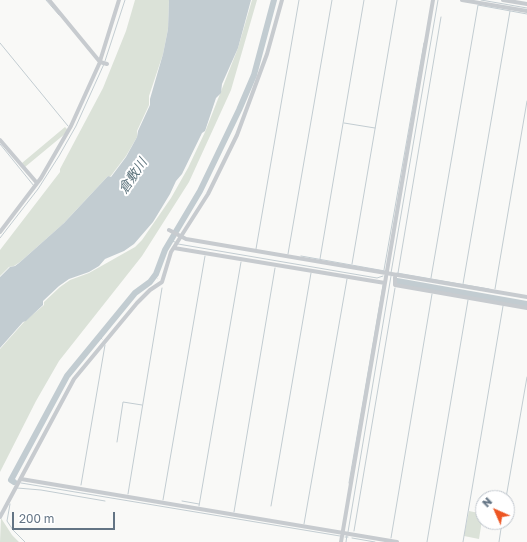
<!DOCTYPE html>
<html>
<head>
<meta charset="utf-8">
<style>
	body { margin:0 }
	#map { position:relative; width:527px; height:542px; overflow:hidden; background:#f9f9f7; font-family:"Golos Text",sans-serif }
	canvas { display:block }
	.north { position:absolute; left:475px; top:490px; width:40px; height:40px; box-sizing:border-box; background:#fff; border:1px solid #c1c7ce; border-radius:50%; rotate:315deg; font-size:11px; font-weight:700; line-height:16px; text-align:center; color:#637484 }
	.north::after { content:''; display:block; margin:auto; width:14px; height:18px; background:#ed5623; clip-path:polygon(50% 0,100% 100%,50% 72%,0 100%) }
	.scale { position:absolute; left:12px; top:512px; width:103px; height:18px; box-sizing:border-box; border:2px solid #637484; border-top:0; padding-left:5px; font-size:12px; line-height:14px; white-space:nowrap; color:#637484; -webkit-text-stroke:3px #fff; paint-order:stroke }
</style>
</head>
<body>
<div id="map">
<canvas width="527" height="542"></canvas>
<div class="north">N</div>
<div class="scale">200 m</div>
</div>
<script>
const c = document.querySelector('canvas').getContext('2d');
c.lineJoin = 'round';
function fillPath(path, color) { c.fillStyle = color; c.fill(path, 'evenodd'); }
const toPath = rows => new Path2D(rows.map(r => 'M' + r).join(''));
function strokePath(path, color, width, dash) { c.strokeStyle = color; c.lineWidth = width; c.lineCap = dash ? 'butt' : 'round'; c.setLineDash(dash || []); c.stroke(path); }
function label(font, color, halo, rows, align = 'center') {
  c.font = font + ' "Golos Text","Noto Sans JP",sans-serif'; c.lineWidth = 4; c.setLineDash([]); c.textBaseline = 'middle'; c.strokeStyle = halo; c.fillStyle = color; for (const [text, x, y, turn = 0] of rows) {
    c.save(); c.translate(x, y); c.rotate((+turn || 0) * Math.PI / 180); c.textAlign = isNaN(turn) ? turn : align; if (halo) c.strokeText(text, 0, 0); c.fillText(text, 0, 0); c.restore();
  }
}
fillPath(toPath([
	[135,0,169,0,168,29,163,54,149,96,149,105,137,131,137,137,126,156,110,177,108,176,63,224,20,262,14,266,9,267,0,276,0,250,60,172,60,169,103,88,126,31],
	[252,0,257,0,231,90,189,182,142,256,59,361,36,401,0,472,0,349,24,322,44,305,44,302,60,287,70,280,89,273,135,247,142,240,171,198,188,168,205,132,238,48],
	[65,127,68,130,66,133,25,167,22,163],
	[469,511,483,514,479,539,464,536],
	[1,518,12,535,19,542,0,542]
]), '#dbe2d8');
fillPath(toPath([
	[169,0,251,0,238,48,222,84,221,93,216,98,205,131,202,133,182,174,176,181,170,194,153,222,134,244,124,251,105,259,99,266,89,272,69,279,59,286,43,301,43,305,26,321,23,322,0,348,0,277,10,267,15,266,19,263,64,223,108,176,111,177,126,157,137,137,138,131,150,105,150,99,163,54,168,29]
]), '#c2ccd1');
strokePath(toPath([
	[46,0,59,15],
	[481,0,527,8],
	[0,43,68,126],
	[105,61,125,0],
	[344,123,375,128],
	[0,144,34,186],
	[0,238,38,189,59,156,76,126,104,64],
	[171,241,175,242],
	[178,244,377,278,383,276],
	[256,249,299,0],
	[288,254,332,0],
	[301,256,385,271],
	[320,259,364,0],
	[352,264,397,0],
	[384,270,424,43],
	[391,273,438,0],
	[397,273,489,289],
	[398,273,441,17],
	[155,276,157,278],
	[431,278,478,5,527,14],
	[463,284,510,11],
	[433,289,433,288],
	[495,289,527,101],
	[468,295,468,294],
	[503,301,503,300],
	[99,336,102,339],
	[117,442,123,402,142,405],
	[21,483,340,536],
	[349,483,383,285],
	[81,485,105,345],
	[17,488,41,490,105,501],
	[128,494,162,288],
	[506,498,527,377],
	[163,500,205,256],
	[182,501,199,504],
	[10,504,7,521,13,530,25,542],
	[199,506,241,262],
	[271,506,311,273],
	[234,512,275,268],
	[304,524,347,279],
	[354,531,395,288],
	[348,532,391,276],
	[345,537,348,537],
	[352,538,375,542],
	[391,538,432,294],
	[346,542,347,535],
	[427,542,468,300],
	[463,542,503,306],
	[499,542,502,522]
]), '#c2ccd1', 1);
strokePath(toPath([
	[397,281,527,304],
	[14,482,11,480,67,376,135,293,150,282,156,274,165,250,200,191,239,110,254,75,274,0]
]), '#c2ccd1', 6);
strokePath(toPath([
	[49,0,100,62,107,64],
	[462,0,527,11],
	[503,0,527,4],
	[100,61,119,0],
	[0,140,37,183],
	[169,230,186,239,527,297],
	[0,232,41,178,71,126,100,62],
	[174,248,385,283],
	[395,275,395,285,527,308],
	[21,479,397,542],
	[0,517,74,379,137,303,150,290,162,282,171,252,208,194,237,135,267,54,282,0],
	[341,542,433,0]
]), '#c7cbcf', 4);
label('italic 13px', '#5e747d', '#fff', [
	["倉敷川",133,176,-56]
]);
</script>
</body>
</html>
